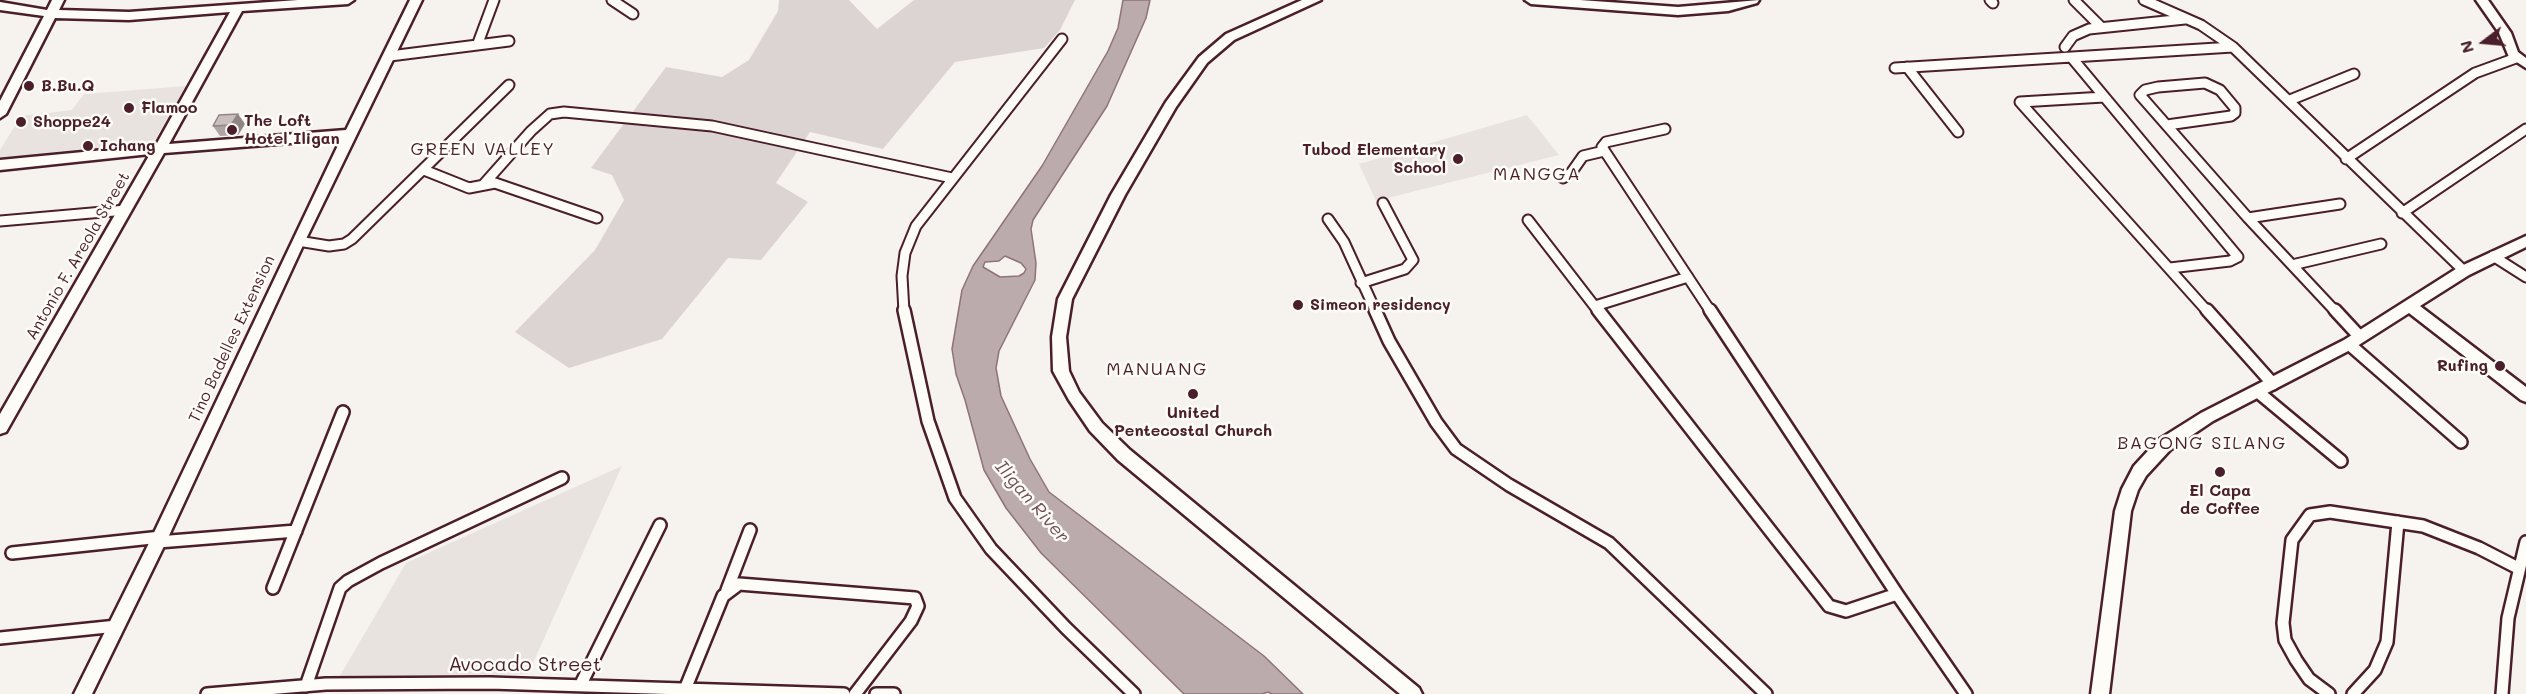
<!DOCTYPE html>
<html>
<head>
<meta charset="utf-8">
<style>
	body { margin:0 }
	#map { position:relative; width:2526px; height:694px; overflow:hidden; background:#f6f3ef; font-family:Mali,sans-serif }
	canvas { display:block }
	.north { position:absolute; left:2454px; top:12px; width:60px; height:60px; -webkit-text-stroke:4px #fdfcf7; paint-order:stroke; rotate:254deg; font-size:16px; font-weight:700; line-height:24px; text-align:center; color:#4a1f2b }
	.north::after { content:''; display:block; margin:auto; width:21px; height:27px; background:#4a1f2b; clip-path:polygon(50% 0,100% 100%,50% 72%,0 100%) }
</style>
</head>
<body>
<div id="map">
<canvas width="2526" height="694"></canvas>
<div class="north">N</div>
</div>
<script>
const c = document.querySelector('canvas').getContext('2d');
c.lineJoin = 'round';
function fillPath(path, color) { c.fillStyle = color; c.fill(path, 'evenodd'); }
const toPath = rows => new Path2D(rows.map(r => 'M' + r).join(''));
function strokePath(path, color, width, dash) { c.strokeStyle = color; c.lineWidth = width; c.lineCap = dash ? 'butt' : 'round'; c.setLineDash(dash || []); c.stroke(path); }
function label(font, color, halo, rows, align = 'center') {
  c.font = font + ' Mali,sans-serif'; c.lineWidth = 5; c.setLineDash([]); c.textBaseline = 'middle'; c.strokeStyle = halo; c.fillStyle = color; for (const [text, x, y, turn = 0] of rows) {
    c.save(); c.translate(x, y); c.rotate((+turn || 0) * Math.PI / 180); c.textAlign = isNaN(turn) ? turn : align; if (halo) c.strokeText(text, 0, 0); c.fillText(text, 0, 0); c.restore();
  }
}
fillPath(toPath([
	[186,86,152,145,0,158,0,150,21,116,72,110,84,94],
	[1527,115,1559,155,1376,201,1359,164],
	[622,466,528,674,338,679,406,563]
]), '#e9e3e0');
fillPath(toPath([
	[779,0,849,0,877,29,914,0,1075,0,1060,30,1044,48,955,62,883,149,810,132,776,183,808,202,761,260,728,258,662,339,569,368,515,332,595,250,624,200,612,175,591,168,666,67,722,77,749,60,778,11]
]), '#dcd4d2');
const water = toPath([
	[1123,0,1150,0,1146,18,1107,106,1033,220,1031,229,1036,263,1035,280,999,351,996,368,1001,396,1030,459,1049,492,1264,656,1303,694,1272,694,1268,692,1262,694,1184,694,1041,553,1006,508,984,470,965,400,956,374,952,349,962,290,973,266,1042,166,1108,51,1118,28,1123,0],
	[1005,256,1021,263,1026,269,1024,273,1019,276,1000,277,983,267,985,262,999,261,1005,256]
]);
fillPath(water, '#bbabac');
strokePath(water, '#8e7378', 1.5);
const streetFar1 = toPath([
	[612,0,633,14],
	[1990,0,1993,3],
	[2074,0,2101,27],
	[2144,0,2201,25,2233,47,2464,271],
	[478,43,494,0],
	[2065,47,2073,36,2089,29,2185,19],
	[390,56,509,41],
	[2072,58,2238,257,2230,261,2170,268],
	[1907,67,1958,132],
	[1895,68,2233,47],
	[2290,100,2354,74],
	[2020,102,2208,312],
	[2020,102,2104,97],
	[2167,125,2231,116,2235,113,2235,108,2220,90,2205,83,2158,87,2145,90,2140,95,2248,218,2336,312],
	[1665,129,1606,142,1602,147,1711,312],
	[2346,159,2475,73,2516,58],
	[424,170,469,188,495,183,597,218],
	[1563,178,1571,173,1583,156,1604,151],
	[483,185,531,131,550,114,564,112,712,126,952,178],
	[2402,213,2526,129],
	[2248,218,2340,204],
	[1328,219,1344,242,1376,312],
	[1528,220,1599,312],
	[0,221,126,210],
	[298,241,329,246,344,244,352,239,509,85],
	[2493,256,2526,277],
	[2292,265,2381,244],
	[1361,283,1405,269,1413,260,1383,203],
	[1595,306,1688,277],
	[904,312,902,276,905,253,916,226,1062,39]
]);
const street = toPath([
	[904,310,928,421,955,498,991,549,1066,628,1134,694],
	[1375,310,1389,341,1436,422,1456,449,1509,485,1609,543,1766,694],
	[1598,310,1829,606,1846,611,1897,594],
	[1710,310,1897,594,1966,694],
	[2207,310,2273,384],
	[2335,310,2360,337],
	[2349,344,2461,442],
	[2258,392,2341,461],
	[158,542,296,531],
	[12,553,161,537],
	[273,588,343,412],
	[727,590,750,530],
	[0,638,117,626],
	[581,684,660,525],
	[306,686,340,588,348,581,381,563,562,478],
	[686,687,723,596,739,584,915,598,918,606,911,621,855,694],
	[207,694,326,684,490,683,844,694],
	[876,694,894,694],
	[2329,694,2309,679,2296,660,2285,640,2283,623,2292,540,2310,515,2330,512,2423,526,2479,548,2518,568],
	[2353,694,2375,670,2387,642,2398,522],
	[2502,694,2508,618,2526,542]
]);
const secondary = toPath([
	[52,0,64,0,59,10,129,12,298,0,354,0,348,4,242,11,169,144,346,130,410,0,422,0,305,241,166,542,92,694,74,694,151,539,341,139,164,153,6,432,0,434,0,414,150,154,0,170,0,160,156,145,230,12,129,20,55,18,6,114,0,118,0,101,44,16,0,10,0,2,47,10,52,0],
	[1302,0,1321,0,1234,40,1207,63,1176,107,1125,195,1072,299,1066,337,1069,371,1079,392,1102,423,1130,450,1419,688,1422,694,1400,694,1118,460,1090,431,1069,400,1053,371,1052,337,1058,299,1111,195,1166,102,1199,57,1226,34,1302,0],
	[1525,0,1580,0,1678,7,1759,0,1757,3,1728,11,1678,15,1531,4,1525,0],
	[2476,0,2488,0,2511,33,2518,52,2526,58,2526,68,2509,57,2499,33,2476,0],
	[2526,236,2526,247,2469,275,2420,306,2526,387,2526,402,2521,400,2409,313,2354,348,2213,421,2170,450,2146,476,2138,490,2131,511,2109,694,2091,694,2115,511,2122,489,2134,466,2158,440,2201,413,2344,340,2459,267,2526,236]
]);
strokePath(streetFar1, '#4a1f2b', 13);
strokePath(street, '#4a1f2b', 16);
strokePath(secondary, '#4a1f2b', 5);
strokePath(streetFar1, '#fdfcf7', 9);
strokePath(street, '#fdfcf7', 11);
fillPath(secondary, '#fdfcf7');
fillPath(toPath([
	[245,124,238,135,220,136,213,126]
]), '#afa4a3');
fillPath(toPath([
	[238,114,245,124,238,135,231,125]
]), '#8e8685');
const building = toPath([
	[238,114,231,125,213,126,219,115,238,114]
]);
fillPath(building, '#cbbfbe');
strokePath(building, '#8e8685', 1.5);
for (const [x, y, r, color] of [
	[29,86,6,"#4a1f2b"],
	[129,108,6,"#4a1f2b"],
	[21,122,6,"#4a1f2b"],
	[232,130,6,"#4a1f2b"],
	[88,146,6,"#4a1f2b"],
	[1458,159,6,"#4a1f2b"],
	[1298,305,6,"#4a1f2b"],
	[2500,366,6,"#4a1f2b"],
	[1193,394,6,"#4a1f2b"],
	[2220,472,6,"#4a1f2b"]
]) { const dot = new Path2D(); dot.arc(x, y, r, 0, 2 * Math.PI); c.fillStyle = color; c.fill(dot); strokePath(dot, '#fdfcf7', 2); }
label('bold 16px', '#4a1f2b', '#fdfcf7', [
	["B.Bu.Q",41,86],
	["Flamoo",141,108],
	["The Loft",244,121],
	["Hotel Iligan",244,139],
	["Shoppe24",33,122],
	["Ichang",100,146],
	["Tubod Elementary",1446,150,"right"],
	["School",1446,168,"right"],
	["Simeon residency",1310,305],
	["Rufing",2488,366,"right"],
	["United",1193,413,"center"],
	["Pentecostal Church",1193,431,"center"],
	["El Capa",2220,491,"center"],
	["de Coffee",2220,509,"center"]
], 'left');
label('16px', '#4a1f2b', '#fdfcf7', [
	["Antonio F. Areola Street",78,256,-60],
	["Tino Badelles Extension",232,339,-65]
]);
c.letterSpacing = '1.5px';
label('18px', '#4a1f2b', '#fdfcf7', [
	["GREEN VALLEY",483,149],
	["MANGGA",1537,174],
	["MANUANG",1157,369],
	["BAGONG SILANG",2202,443]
]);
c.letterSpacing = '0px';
label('italic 18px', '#725058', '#fdfcf7', [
	["Iligan River",1032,502,49]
]);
label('20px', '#4a1f2b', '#fdfcf7', [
	["Avocado Street",525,665]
]);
</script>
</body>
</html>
